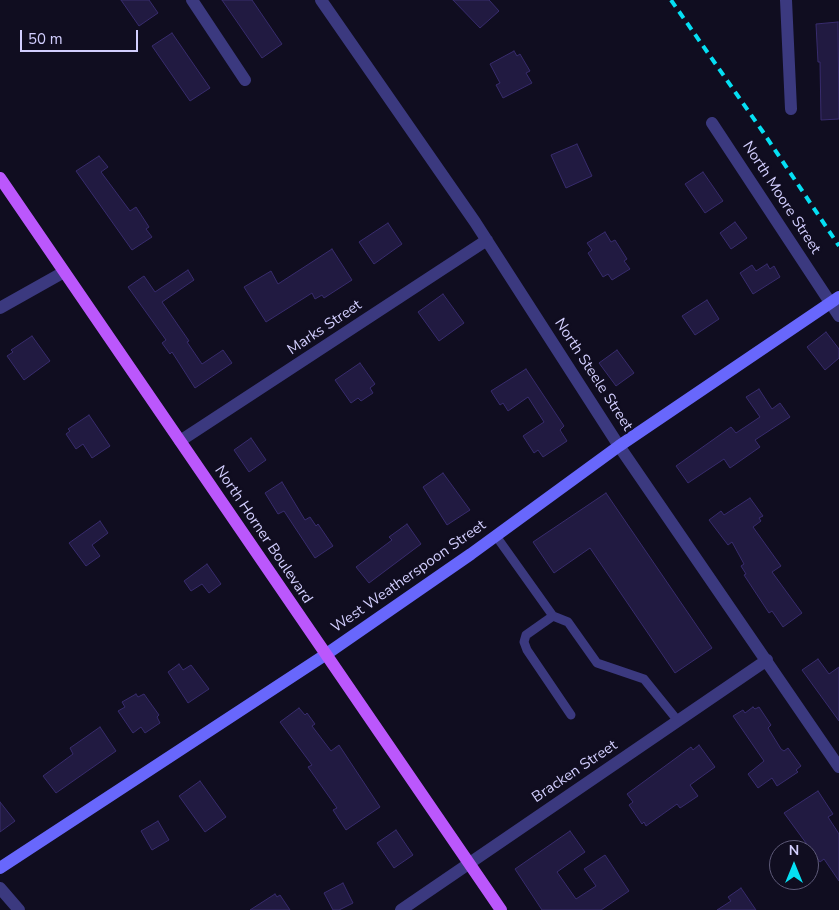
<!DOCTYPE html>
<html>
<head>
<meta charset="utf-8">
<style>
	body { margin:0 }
	#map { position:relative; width:839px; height:910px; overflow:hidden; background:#100d20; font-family:"Nunito Sans",sans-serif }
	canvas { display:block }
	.north { position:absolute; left:769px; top:840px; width:50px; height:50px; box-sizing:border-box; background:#100d20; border:1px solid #5e5a79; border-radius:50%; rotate:0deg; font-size:14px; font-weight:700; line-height:20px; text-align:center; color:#d2cefe }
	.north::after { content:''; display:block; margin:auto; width:18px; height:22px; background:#05dff3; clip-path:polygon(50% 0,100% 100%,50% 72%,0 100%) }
	.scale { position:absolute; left:20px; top:30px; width:118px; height:22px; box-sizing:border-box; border:2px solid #d2cefe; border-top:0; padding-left:6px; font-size:15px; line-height:18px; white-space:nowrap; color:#d2cefe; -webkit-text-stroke:4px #100d20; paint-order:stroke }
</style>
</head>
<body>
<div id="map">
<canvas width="839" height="910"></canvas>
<div class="north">N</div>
<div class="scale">50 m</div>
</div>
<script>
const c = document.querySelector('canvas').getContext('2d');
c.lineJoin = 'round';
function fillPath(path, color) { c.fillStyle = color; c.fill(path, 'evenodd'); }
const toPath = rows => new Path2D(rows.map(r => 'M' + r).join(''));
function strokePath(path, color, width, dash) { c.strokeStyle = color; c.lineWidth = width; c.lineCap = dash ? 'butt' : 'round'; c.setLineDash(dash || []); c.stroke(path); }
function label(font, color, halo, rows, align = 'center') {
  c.font = font + ' "Nunito Sans",sans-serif'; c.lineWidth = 5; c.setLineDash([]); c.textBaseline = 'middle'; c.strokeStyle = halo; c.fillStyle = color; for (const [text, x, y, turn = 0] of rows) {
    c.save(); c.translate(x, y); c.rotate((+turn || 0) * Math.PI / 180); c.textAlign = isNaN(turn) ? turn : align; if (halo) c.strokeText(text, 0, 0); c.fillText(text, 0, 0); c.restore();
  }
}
const building = toPath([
	[121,0,149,0,158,13,139,26,121,0],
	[222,0,252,0,282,44,262,58,222,0],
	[453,0,489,0,499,11,480,28,453,0],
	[838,22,839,119,821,120,820,62,818,62,816,24,838,22],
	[172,33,210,88,190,101,152,46,172,33],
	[514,51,517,56,520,54,530,71,526,73,532,83,503,98,496,85,500,83,490,64,514,51],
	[577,144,592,176,566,188,551,155,577,144],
	[99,156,108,167,101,172,130,211,136,207,149,227,146,229,152,237,132,250,76,171,99,156],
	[703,172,723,201,705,213,685,184,703,172],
	[735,222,747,238,731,249,720,233,735,222],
	[388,223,402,244,374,264,359,242,388,223],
	[605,232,611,242,615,240,627,259,624,261,630,269,612,280,608,274,603,277,588,253,592,250,587,243,605,232],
	[332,249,352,280,324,298,322,295,315,299,312,293,266,322,244,287,271,271,278,284,332,249],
	[767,264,770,269,774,266,780,277,753,294,740,273,752,265,756,271,767,264],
	[188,270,194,280,162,302,189,341,187,342,202,364,223,350,232,363,195,388,172,352,170,354,162,343,166,340,128,287,144,276,155,292,188,270],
	[443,294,464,323,439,341,418,312,443,294],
	[707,300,719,319,695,335,682,316,707,300],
	[826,332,839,349,839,358,825,370,807,347,826,332],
	[32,336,50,361,24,380,7,356,13,352,11,350,32,336],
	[617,350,634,373,616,386,599,363,617,350],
	[360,363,375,384,370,388,373,393,361,401,358,398,351,403,335,380,360,363],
	[526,369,564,426,560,430,567,441,543,457,538,450,534,453,523,436,544,422,528,397,508,411,503,403,500,405,491,391,526,369],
	[759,389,772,409,780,403,790,417,755,440,760,447,730,468,724,459,688,483,676,466,731,427,736,433,760,417,746,397,759,389],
	[89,415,110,446,92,458,83,444,76,449,66,434,70,431,68,429,89,415],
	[251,438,266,460,249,472,234,450,251,438],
	[443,473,470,510,447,525,423,487,443,473],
	[282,482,305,520,310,517,316,526,318,524,333,546,315,558,284,511,278,514,265,493,282,482],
	[606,493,712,648,675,673,590,548,554,573,533,542,606,493],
	[750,498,763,516,759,518,761,521,753,527,781,566,772,572,802,613,783,627,772,611,769,613,744,575,746,574,741,566,744,564,732,542,728,545,709,520,721,511,724,515,750,498],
	[100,521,108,533,92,545,100,556,86,566,69,543,100,521],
	[407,524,421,544,369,583,356,567,392,540,389,537,407,524],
	[207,564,221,584,209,593,202,584,191,591,184,581,207,564],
	[818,659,829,674,839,667,839,721,802,670,818,659],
	[179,664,183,670,191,665,209,689,188,703,168,672,179,664],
	[136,694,138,697,144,694,159,715,157,717,160,723,145,733,141,727,133,733,118,711,125,707,122,702,136,694],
	[753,707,755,709,759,707,771,725,768,728,781,749,784,751,788,748,801,766,796,770,798,772,777,786,772,778,758,788,748,774,764,761,733,716,743,710,745,713,753,707],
	[299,708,305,715,307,713,315,724,312,726,331,751,339,745,380,807,346,830,333,810,337,808,308,767,312,765,280,722,299,708],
	[100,727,116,751,56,793,43,776,73,754,70,748,100,727],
	[699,745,715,767,690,785,698,796,680,808,677,804,646,826,644,822,642,824,629,805,633,802,627,794,691,747,693,750,699,745],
	[200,781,226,817,205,832,179,796,200,781],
	[818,791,833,814,828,817,839,834,839,881,824,859,820,862,784,813,818,791],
	[0,802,15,821,0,832,0,802],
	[158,821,169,840,152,850,141,831,158,821],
	[396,830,413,855,394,868,377,843,396,830],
	[570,831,585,852,557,872,576,899,596,886,584,869,605,855,629,891,601,910,542,910,515,869,570,831],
	[343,883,353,903,339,910,333,910,324,893,343,883],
	[741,888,756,910,717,910,731,901,728,897,741,888],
	[275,894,277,897,280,895,290,910,250,910,275,894]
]);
fillPath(building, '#211a41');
strokePath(building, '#382c6d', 1);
strokePath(toPath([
	[496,536,553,616],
	[571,715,527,650,524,642,526,635,553,616,568,622,597,663,644,679,678,721]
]), '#3b397f', 9);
strokePath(toPath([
	[192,0,245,80],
	[321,0,475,222,619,446,839,767],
	[786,0,791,109],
	[712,123,839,316],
	[0,308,64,272],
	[180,441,487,240],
	[0,888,19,910],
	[401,910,767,660]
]), '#3b397f', 12);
strokePath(toPath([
	[0,868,325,655,471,554,619,446,839,297]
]), '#6867fc', 12);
strokePath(toPath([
	[0,178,501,910]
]), '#bb57fc', 12);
strokePath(toPath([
	[671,0,763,132,839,246]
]), '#05dff3', 4, [8, 6]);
label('15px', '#d2cefe', '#100d20', [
	["North Moore Street",781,198,57],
	["Marks Street",325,328,-34],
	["North Steele Street",593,375,57],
	["North Horner Boulevard",263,535,56],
	["West Weatherspoon Street",409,577,-35],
	["Bracken Street",575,772,-34]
]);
</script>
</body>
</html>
